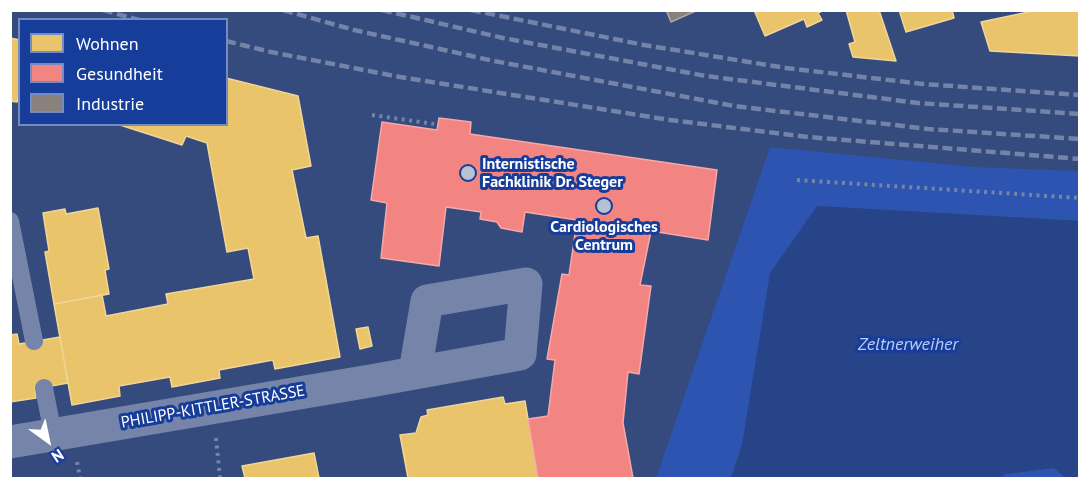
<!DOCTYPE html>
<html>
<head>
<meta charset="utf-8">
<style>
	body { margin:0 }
	#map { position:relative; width:1090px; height:489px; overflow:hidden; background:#354a7d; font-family:"PT Sans",sans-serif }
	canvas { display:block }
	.frame { position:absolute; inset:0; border:12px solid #fff; pointer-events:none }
	.legend { position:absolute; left:18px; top:18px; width:210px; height:108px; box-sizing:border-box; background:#173d9b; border:2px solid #748bc3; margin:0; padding:8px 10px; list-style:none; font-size:18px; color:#fff }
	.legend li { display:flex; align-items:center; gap:12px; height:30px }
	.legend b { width:30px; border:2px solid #748bc3 }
	.north { position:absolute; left:18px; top:411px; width:60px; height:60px; -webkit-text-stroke:4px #173d9b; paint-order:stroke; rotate:147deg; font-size:16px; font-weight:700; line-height:24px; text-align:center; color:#fff }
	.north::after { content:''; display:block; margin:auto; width:21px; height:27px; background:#fff; clip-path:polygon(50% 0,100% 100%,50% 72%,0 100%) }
</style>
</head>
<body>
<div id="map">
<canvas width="1090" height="489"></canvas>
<div class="frame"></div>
<ul class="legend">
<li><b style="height:16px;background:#e9c46a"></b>Wohnen</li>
<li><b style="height:16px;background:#f28482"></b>Gesundheit</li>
<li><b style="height:16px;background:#8a817c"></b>Industrie</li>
</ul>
<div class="north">N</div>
</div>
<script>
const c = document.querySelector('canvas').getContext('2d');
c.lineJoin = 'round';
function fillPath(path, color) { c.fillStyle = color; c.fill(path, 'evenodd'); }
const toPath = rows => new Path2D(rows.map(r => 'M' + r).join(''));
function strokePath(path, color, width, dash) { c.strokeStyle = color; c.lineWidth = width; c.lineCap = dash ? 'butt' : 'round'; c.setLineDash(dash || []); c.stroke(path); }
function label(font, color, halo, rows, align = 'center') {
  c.font = font + ' "PT Sans",sans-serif'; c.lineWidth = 6; c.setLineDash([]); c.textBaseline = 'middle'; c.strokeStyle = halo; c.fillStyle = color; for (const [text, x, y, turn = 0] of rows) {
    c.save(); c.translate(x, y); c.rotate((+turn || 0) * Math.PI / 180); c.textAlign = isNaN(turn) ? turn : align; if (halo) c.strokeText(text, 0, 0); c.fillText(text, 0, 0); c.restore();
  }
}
fillPath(toPath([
	[770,147,975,167,1079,171,1079,221,817,206,731,478,656,478],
	[1054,468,1066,478,1000,478,1005,474]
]), '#2c54b0');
fillPath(toPath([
	[817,206,1079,221,1079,478,1066,478,1054,468,1005,474,1000,478,731,478,741,451,770,273]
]), '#284489');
const homes = toPath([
	[754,10,824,10,818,13,822,20,807,27,804,19,765,36,754,10],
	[846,10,879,10,896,61,853,57,849,44,855,42,846,10],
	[899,10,952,10,954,18,906,32,899,10],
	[1038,10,1080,10,1080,56,990,51,981,22,1038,10],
	[10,38,20,40,20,94,17,102,10,101,10,38],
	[226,78,298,96,311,166,292,170,306,238,318,236,340,357,275,369,273,360,219,370,220,378,172,387,170,377,119,386,120,396,72,405,54,304,102,295,106,316,168,304,166,294,254,279,248,248,227,252,207,143,186,136,182,145,117,124,226,124,226,78],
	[98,208,109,269,105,270,109,294,54,304,45,252,49,251,43,213,65,209,66,214,98,208],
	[368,327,372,346,360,349,356,329,368,327],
	[17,334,19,344,60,337,68,383,35,389,36,398,10,402,10,335,17,334],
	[503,397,505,404,525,401,538,478,408,478,400,435,416,433,421,417,428,415,427,410,503,397],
	[314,453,319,478,245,478,242,466,314,453]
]);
fillPath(homes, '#e9c46a');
strokePath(homes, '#f0d697', 1.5);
const health = toPath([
	[439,118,471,122,470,134,717,170,708,240,651,231,640,285,651,286,639,374,628,372,623,423,633,478,538,478,528,419,548,416,555,360,547,359,562,274,569,275,577,220,525,212,522,232,501,228,497,222,480,219,481,212,446,207,439,266,381,258,387,203,371,200,382,122,437,130,439,118]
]);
fillPath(health, '#f28482');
strokePath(health, '#f6a9a8', 1.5);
const industry = toPath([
	[666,10,698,10,671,22,666,10]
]);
fillPath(industry, '#8a817c');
strokePath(industry, '#ada7a3', 1.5);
strokePath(toPath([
	[372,115,434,124],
	[797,180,1080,198],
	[216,438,220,478],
	[77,462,80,478]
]), '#7584a8', 4, [3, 4.5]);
strokePath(toPath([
	[10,221,34,341],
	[44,388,53,434]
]), '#7584a8', 18);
strokePath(toPath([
	[10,442,376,380,520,354,526,284,427,301,415,372]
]), '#7584a8', 33);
strokePath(toPath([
	[103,10,139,20],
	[283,10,354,30,494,61,734,106,928,129,1080,139],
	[382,10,503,38,706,76,918,103,1080,114],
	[471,10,644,45,786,68,923,84,1080,95],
	[226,41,271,52,400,77,670,120,808,137,1080,159]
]), '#7483a6', 4.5, [10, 4.5]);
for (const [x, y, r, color] of [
	[468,173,8,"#b8c0d2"],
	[604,206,8,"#b8c0d2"]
]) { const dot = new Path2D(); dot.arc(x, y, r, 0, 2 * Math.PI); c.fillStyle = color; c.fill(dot); strokePath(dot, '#173d9b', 2); }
label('bold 16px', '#fff', '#173d9b', [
	["Internistische",482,164],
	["Fachklinik Dr. Steger",482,182],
	["Cardiologisches",604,227,"center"],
	["Centrum",604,245,"center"]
], 'left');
label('16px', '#fff', '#173d9b', [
	["PHILIPP-KITTLER-STRASSE",213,407,-10]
]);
label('italic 18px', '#bacdf8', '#173d9b', [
	["Zeltnerweiher",908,345]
]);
</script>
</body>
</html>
